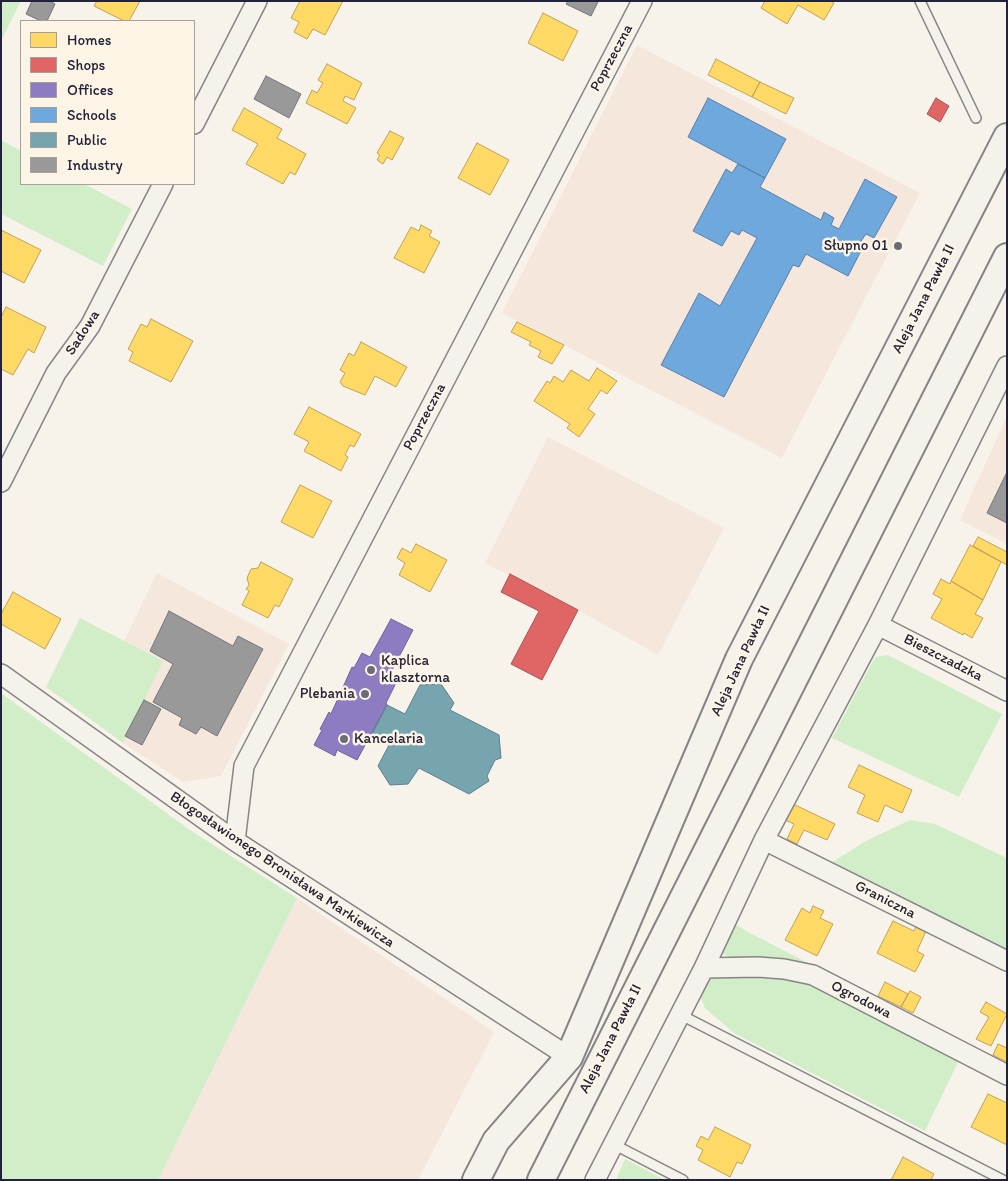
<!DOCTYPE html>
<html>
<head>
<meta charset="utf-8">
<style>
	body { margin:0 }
	#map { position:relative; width:1008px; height:1181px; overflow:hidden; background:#f7f3ea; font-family:Itim,sans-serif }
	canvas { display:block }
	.frame { position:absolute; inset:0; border:2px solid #22223b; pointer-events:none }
	.legend { position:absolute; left:20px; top:20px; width:175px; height:165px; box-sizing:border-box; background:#fcf5e5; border:1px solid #a5a1a1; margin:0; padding:6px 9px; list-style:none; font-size:15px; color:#22223b }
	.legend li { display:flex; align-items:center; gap:10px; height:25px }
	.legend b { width:25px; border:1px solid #a5a1a1 }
</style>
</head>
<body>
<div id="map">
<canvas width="1008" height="1181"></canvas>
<div class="frame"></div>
<ul class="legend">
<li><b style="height:14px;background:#ffd966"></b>Homes</li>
<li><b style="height:14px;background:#e06666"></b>Shops</li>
<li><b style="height:14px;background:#8e7cc3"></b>Offices</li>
<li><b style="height:14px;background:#6fa8dc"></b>Schools</li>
<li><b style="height:14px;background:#76a5af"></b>Public</li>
<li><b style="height:14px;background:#999"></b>Industry</li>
</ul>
</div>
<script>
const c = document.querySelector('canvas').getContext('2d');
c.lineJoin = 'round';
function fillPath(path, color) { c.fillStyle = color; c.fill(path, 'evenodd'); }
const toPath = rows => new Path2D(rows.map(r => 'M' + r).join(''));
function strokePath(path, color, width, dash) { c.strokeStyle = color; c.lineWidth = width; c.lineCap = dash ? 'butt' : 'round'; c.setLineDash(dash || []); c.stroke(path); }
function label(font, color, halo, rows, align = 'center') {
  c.font = font + ' Itim,sans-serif'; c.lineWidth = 5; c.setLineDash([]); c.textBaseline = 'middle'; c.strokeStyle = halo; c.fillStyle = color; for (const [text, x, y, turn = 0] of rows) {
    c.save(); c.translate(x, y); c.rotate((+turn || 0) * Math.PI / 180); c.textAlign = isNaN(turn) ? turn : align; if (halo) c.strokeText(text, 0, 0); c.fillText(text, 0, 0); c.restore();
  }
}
fillPath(toPath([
	[637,45,920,193,782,458,502,313],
	[1007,416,1007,544,960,520],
	[548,437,724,528,658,655,578,610,485,563],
	[157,573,289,644,221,776,183,782,123,743,162,661,124,641],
	[297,898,494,1032,418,1180,158,1180]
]), '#f5e7dc');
fillPath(toPath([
	[1,1,21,1,1,41],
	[1,140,21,151,21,184,84,184,132,209,103,266,1,214],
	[80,618,163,661,123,743,46,687],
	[888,655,1002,714,959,797,832,738,875,657],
	[1,693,190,830,297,898,158,1180,1,1180],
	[910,820,935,824,1007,858,1007,953,831,863,866,841],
	[735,924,748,932,810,964,806,968,732,958,724,955,722,950],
	[773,975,812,981,960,1058,925,1131,734,1033,705,1008,701,999,702,990,706,981,711,978],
	[625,1159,665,1180,616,1180]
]), '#d1eec9');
const homes = toPath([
	[97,1,140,1,129,21,124,21,94,6,97,1],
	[300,1,343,1,325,35,313,29,307,39,294,32,299,22,291,18,300,1],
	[765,1,831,1,834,3,824,20,798,5,787,24,761,8,765,1],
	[543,13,578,31,563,61,528,43,543,13],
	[716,59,760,82,752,97,708,75,716,59],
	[327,64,362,83,354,100,345,96,343,101,356,108,347,124,306,103,312,90,317,93,323,83,318,80,327,64],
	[760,82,794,98,786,114,752,97,760,82],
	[244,108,282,129,277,138,306,154,295,175,290,172,283,184,246,164,258,144,232,130,244,108],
	[390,131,404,138,392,160,387,157,383,164,377,160,380,155,377,153,390,131],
	[477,143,509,160,490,195,458,178,477,143],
	[421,225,432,231,429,236,440,242,424,273,394,258,411,227,419,231,421,225],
	[1,230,41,250,24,283,1,271,1,230],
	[6,307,46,327,34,353,28,349,13,375,1,369,1,317,6,307],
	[151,319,193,341,171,382,129,361,133,352,128,349,141,324,147,327,151,319],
	[517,322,564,345,552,364,538,357,541,351,529,345,531,342,511,332,517,322],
	[361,342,407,367,396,387,375,376,365,395,343,386,340,382,345,373,340,370,349,353,354,356,361,342],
	[597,368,617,381,607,394,601,390,588,409,595,414,579,437,567,428,570,424,534,401,547,381,550,383,554,376,563,382,571,370,589,381,597,368],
	[309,407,361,434,354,447,350,445,345,455,348,457,341,471,304,451,309,442,294,434,309,407],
	[300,485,332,501,313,538,281,522,300,485],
	[978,537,1007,552,1007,565,973,546,978,537],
	[416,544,447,560,430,592,399,575,405,563,397,558,402,548,411,553,416,544],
	[970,545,1001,562,983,600,951,581,970,545],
	[261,562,293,579,279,607,275,605,268,618,242,605,249,591,246,589,249,585,247,578,251,569,258,568,261,562],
	[941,579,950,584,951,581,983,600,975,614,983,618,972,638,964,633,963,635,931,618,942,599,933,594,941,579],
	[13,592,61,619,45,649,1,624,1,614,13,592],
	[859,765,912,790,902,813,885,805,878,822,857,813,865,795,848,787,859,765],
	[793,804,835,824,827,840,804,830,797,844,787,839,794,824,785,820,793,804],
	[813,906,824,911,820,918,833,924,817,956,785,940,802,908,810,913,813,906],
	[893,921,914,931,917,925,926,931,917,951,924,955,915,972,877,953,893,921],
	[885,982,908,994,901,1007,878,996,885,982],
	[910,991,921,997,913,1013,901,1007,910,991],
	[986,1002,1007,1014,991,1046,976,1039,989,1017,980,1012,986,1002],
	[998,1044,1007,1048,1007,1062,993,1055,998,1044],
	[988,1094,1007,1103,1007,1145,971,1127,988,1094],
	[715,1127,751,1145,742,1164,737,1162,730,1177,698,1160,703,1150,696,1146,701,1136,708,1140,715,1127],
	[903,1157,934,1174,931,1180,891,1180,903,1157]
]);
fillPath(homes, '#ffd966');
strokePath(homes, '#bda259', 1);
const shops = toPath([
	[936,98,949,106,940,122,927,114,936,98],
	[510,574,578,610,542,680,511,664,539,611,501,592,510,574]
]);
fillPath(shops, '#e06666');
strokePath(shops, '#a75259', 1);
const offices = toPath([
	[391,619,413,630,390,674,398,679,386,703,387,705,357,760,337,750,335,756,314,745,322,730,320,729,329,712,331,714,352,667,354,668,362,653,370,657,391,619]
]);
fillPath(offices, '#8e7cc3');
strokePath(offices, '#6e619a', 1);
const schools = toPath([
	[708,98,786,139,765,178,688,137,708,98],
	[738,164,765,178,760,187,821,220,824,212,834,218,831,225,839,229,865,179,897,197,874,238,866,234,861,241,865,243,848,276,806,254,799,267,793,265,724,397,661,365,699,293,720,306,757,238,742,230,739,235,731,231,722,246,693,231,726,169,732,173,738,164]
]);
fillPath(schools, '#6fa8dc');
strokePath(schools, '#5880ac', 1);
const public = toPath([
	[441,684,454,703,450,710,499,735,501,758,495,760,487,776,489,781,469,794,419,768,408,784,390,785,378,766,389,745,371,736,387,705,405,714,420,685,441,684]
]);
fillPath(public, '#76a5af');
strokePath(public, '#5d7e8c', 1);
const industry = toPath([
	[32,1,50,1,55,4,47,21,41,21,26,14,32,1],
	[568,1,596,1,598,2,591,16,566,4,568,1],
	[266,76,301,94,289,118,254,99,266,76],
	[1007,472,1007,523,987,513,1007,472],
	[169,611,233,646,238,636,263,649,217,736,201,727,196,734,179,725,182,718,153,702,173,664,150,651,169,611],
	[144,700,161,709,142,745,125,736,144,700]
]);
fillPath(industry, '#999');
strokePath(industry, '#75757d', 1);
const lane = toPath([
	[920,1,976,118],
	[679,1014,1003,1180],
	[613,1144,683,1180]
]);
const street = toPath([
	[194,124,257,1],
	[1,482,56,373,90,326,163,184],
	[878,625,1007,691],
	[1,674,235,841,569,1057],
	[764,840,1007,961],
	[235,841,244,766,642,1],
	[704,968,758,967,784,969,813,975,1007,1075],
	[595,1180,704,968,764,840,878,625,1007,366]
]);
const secondary = toPath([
	[476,1180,496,1141,569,1057,739,659,1007,137],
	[541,1180,1007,257]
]);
strokePath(lane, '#868485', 12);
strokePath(street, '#868485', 22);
strokePath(secondary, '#868485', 30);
strokePath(lane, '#f5f2ec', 9);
strokePath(street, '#f5f2ec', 19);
strokePath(secondary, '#f5f2ec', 26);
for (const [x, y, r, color] of [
	[898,246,5,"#6d6b78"],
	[371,670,5,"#6d6b78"],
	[365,694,5,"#6d6b78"],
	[344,739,5,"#6d6b78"]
]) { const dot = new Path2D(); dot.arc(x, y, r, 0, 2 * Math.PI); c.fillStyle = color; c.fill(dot); strokePath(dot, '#fcf5e5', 2); }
label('15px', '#22223b', '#fcf5e5', [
	["Poprzeczna",612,58,-62],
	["Aleja Jana Pawła II",924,299,-63],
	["Sadowa",83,333,-57],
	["Poprzeczna",425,417,-62],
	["Bieszczadzka",943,658,27],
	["Aleja Jana Pawła II",741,661,-65],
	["Błogosławionego Bronisława Markiewicza",282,870,34],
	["Graniczna",885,900,27],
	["Ogrodowa",861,1000,27],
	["Aleja Jana Pawła II",611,1039,-63]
]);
label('15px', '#22223b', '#fcf5e5', [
	["Słupno 01",888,246],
	["Kaplica",381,661,"left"],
	["klasztorna",381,678,"left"],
	["Plebania",355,694],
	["Kancelaria",354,739,"left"]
], 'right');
</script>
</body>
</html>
